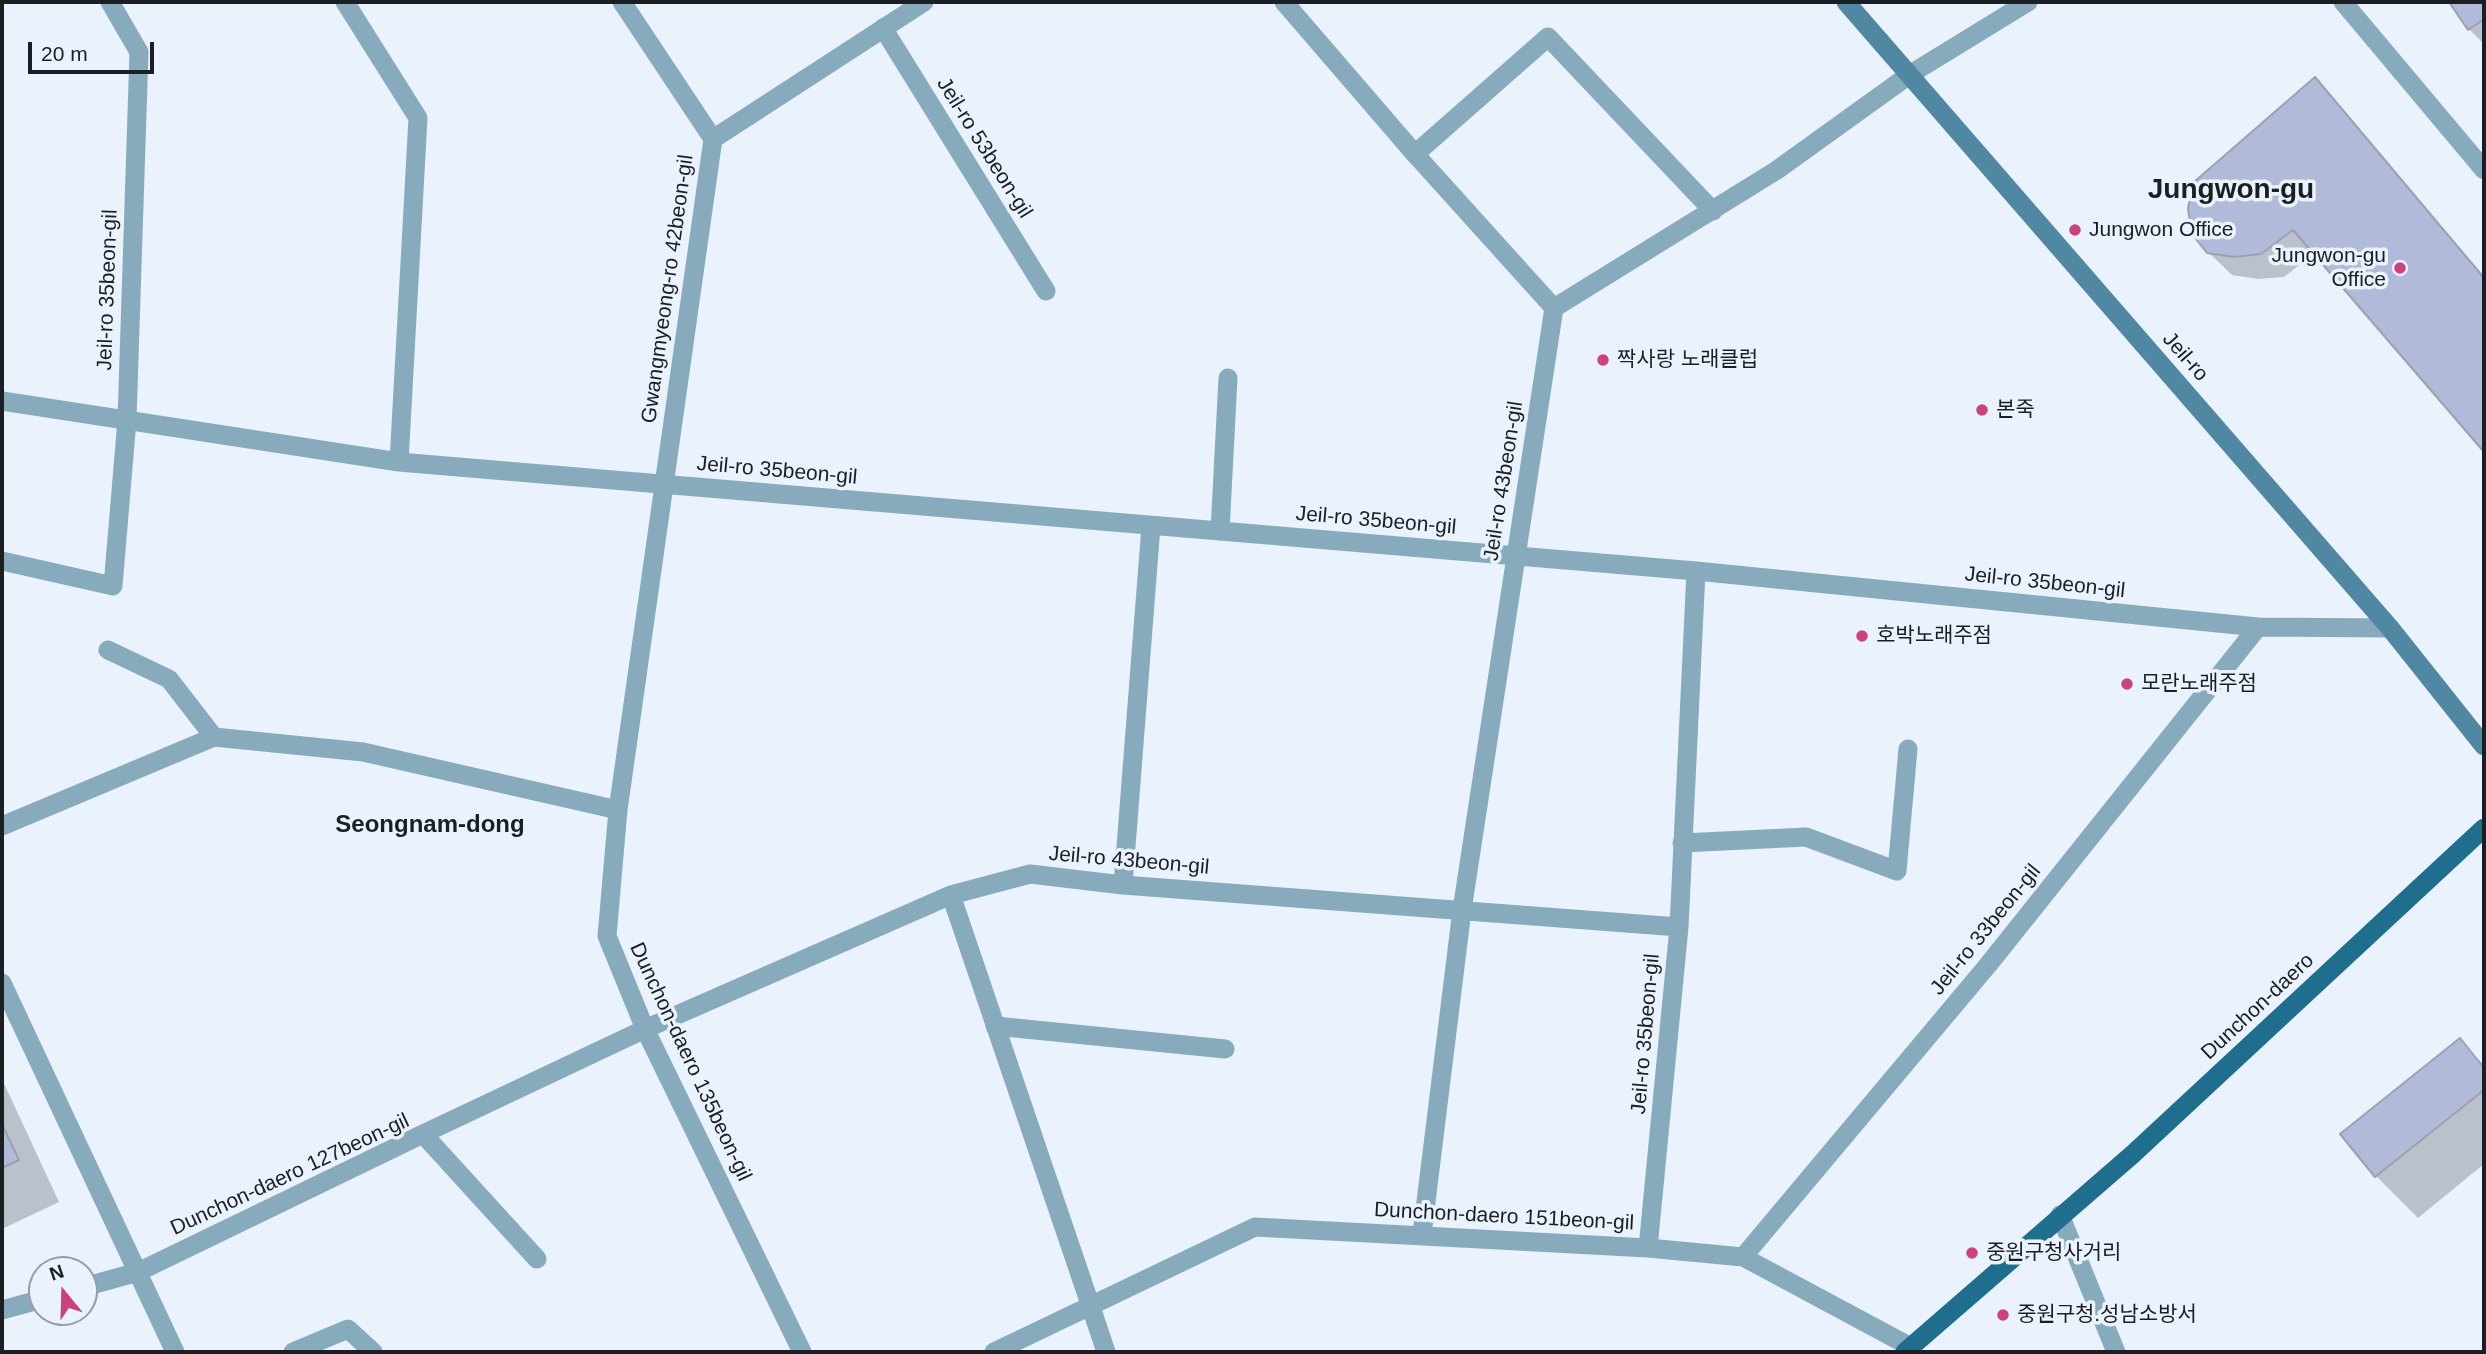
<!DOCTYPE html>
<html>
<head>
<meta charset="utf-8">
<style>
	body { margin:0 }
	#map { position:relative; width:2486px; height:1354px; overflow:hidden; background:#e9f2fd; font-family:Helvetica,sans-serif }
	canvas { display:block }
	.frame { position:absolute; inset:0; border:4px solid #1b1f24; pointer-events:none }
	.north { position:absolute; left:28px; top:1256px; width:70px; height:70px; box-sizing:border-box; background:#e9f2fd; border:2px solid #979ea6; border-radius:50%; rotate:341deg; font-size:19px; font-weight:700; line-height:28px; text-align:center; color:#1b1f24 }
	.north::after { content:''; display:block; margin:auto; width:24px; height:32px; background:#cc427d; clip-path:polygon(50% 0,100% 100%,50% 72%,0 100%) }
	.scale { position:absolute; left:28px; top:42px; width:126px; height:32px; box-sizing:border-box; border:4px solid #1b1f24; border-top:0; padding-left:9px; font-size:21px; line-height:24px; white-space:nowrap; color:#1b1f24; -webkit-text-stroke:5px #e9f2fd; paint-order:stroke }
</style>
</head>
<body>
<div id="map">
<canvas width="2486" height="1354"></canvas>
<div class="frame"></div>
<div class="north">N</div>
<div class="scale">20 m</div>
</div>
<script>
const c = document.querySelector('canvas').getContext('2d');
c.lineJoin = 'round';
function fillPath(path, color) { c.fillStyle = color; c.fill(path, 'evenodd'); }
const toPath = rows => new Path2D(rows.map(r => 'M' + r).join(''));
function strokePath(path, color, width, dash) { c.strokeStyle = color; c.lineWidth = width; c.lineCap = dash ? 'butt' : 'round'; c.setLineDash(dash || []); c.stroke(path); }
function label(font, color, halo, rows, align = 'center') {
  c.font = font + ' Helvetica,"Noto Sans KR",sans-serif'; c.lineWidth = 7; c.setLineDash([]); c.textBaseline = 'middle'; c.strokeStyle = halo; c.fillStyle = color; for (const [text, x, y, turn = 0] of rows) {
    c.save(); c.translate(x, y); c.rotate((+turn || 0) * Math.PI / 180); c.textAlign = isNaN(turn) ? turn : align; if (halo) c.strokeText(text, 0, 0); c.fillText(text, 0, 0); c.restore();
  }
}
fillPath(toPath([
	[2451,2,2484,2,2484,44,2469,29],
	[2315,80,2484,276,2484,450,2315,253,2284,277,2258,279,2232,275,2208,252],
	[2460,1041,2484,1065,2484,1164,2418,1218,2376,1176],
	[2,1079,59,1202,2,1229]
]), '#0003');
const building = toPath([
	[2449,2,2484,2,2484,19,2468,30,2449,2],
	[2315,77,2484,278,2484,452,2293,230,2261,254,2234,257,2207,253,2191,233,2188,208,2194,182,2315,77],
	[2460,1038,2484,1068,2484,1090,2375,1177,2340,1134,2460,1038],
	[2,1124,19,1160,2,1168,2,1124]
]);
fillPath(building, '#b2bad9');
strokePath(building, '#9da1af', 2);
strokePath(toPath([
	[883,28,1046,291],
	[1415,154,1548,37,1713,211],
	[1220,531,1228,378],
	[2,561,113,586,127,420,139,52,110,2],
	[108,650,169,679,214,737],
	[1682,843,1806,837,1897,871,1908,749],
	[995,1026,1225,1049],
	[1091,1307,1106,1352]
]), '#87aabd', 19);
strokePath(toPath([
	[345,2,418,118,399,462],
	[622,2,713,139,618,810,607,936,645,1029,802,1352],
	[1284,2,1415,154,1554,308],
	[2343,2,2484,170],
	[713,139,924,2],
	[2,401,399,462,1696,571,2258,627,2390,628],
	[2,826,214,737,363,752,618,810],
	[1123,885,1151,526],
	[951,895,1091,1307],
	[2,983,175,1352],
	[423,1134,645,1029,951,895,1030,874,1123,885,1679,927],
	[2060,1215,2116,1352],
	[1422,1234,1462,910,1554,308,1777,170,1909,75,2028,2],
	[1648,1248,1679,927,1696,571],
	[1743,1257,1988,965,2258,627],
	[84,1287,138,1272,423,1134,537,1259],
	[2,1310,42,1299],
	[293,1352,348,1329,373,1352],
	[994,1352,1255,1227,1648,1248,1743,1257,1911,1347]
]), '#87aabd', 19);
strokePath(toPath([
	[1846,2,2390,628,2484,746]
]), '#5087a2', 19);
strokePath(toPath([
	[1905,1352,2133,1154,2484,828]
]), '#206e8e', 19);
for (const [x, y, r, color] of [
	[2075,230,7,"#cc427d"],
	[2400,268,7,"#cc427d"],
	[1603,360,7,"#cc427d"],
	[1982,410,7,"#cc427d"],
	[1862,636,7,"#cc427d"],
	[2127,684,7,"#cc427d"],
	[1972,1253,7,"#cc427d"],
	[2003,1315,7,"#cc427d"]
]) { const dot = new Path2D(); dot.arc(x, y, r, 0, 2 * Math.PI); c.fillStyle = color; c.fill(dot); strokePath(dot, '#e9f2fd', 2.5); }
label('21px', '#1b1f24', '#e9f2fd', [
	["Jeil-ro 53beon-gil",984,148,58],
	["Gwangmyeong-ro 42beon-gil",668,289,-82],
	["Jeil-ro 35beon-gil",108,290,-88],
	["Jeil-ro",2185,357,49],
	["Jeil-ro 35beon-gil",777,471,5],
	["Jeil-ro 43beon-gil",1504,481,-81],
	["Jeil-ro 35beon-gil",1376,521,5],
	["Jeil-ro 35beon-gil",2045,583,6],
	["Jeil-ro 43beon-gil",1129,861,5],
	["Jeil-ro 33beon-gil",1986,930,-51],
	["Dunchon-daero",2258,1007,-43],
	["Jeil-ro 35beon-gil",1646,1034,-85],
	["Dunchon-daero 135beon-gil",690,1062,65],
	["Dunchon-daero 127beon-gil",290,1175,-25],
	["Dunchon-daero 151beon-gil",1504,1217,3]
]);
label('21px', '#1b1f24', '#e9f2fd', [
	["Jungwon Office",2089,230],
	["Jungwon-gu",2386,256,"right"],
	["Office",2386,280,"right"],
	["짝사랑 노래클럽",1617,360],
	["본죽",1996,410],
	["호박노래주점",1876,636],
	["모란노래주점",2141,684],
	["중원구청사거리",1986,1253],
	["중원구청.성남소방서",2017,1315]
], 'left');
label('bold 24px', '#1b1f24', '#e9f2fd', [
	["Seongnam-dong",430,825]
]);
label('bold 28px', '#1b1f24', '#e9f2fd', [
	["Jungwon-gu",2231,190]
]);
</script>
</body>
</html>
